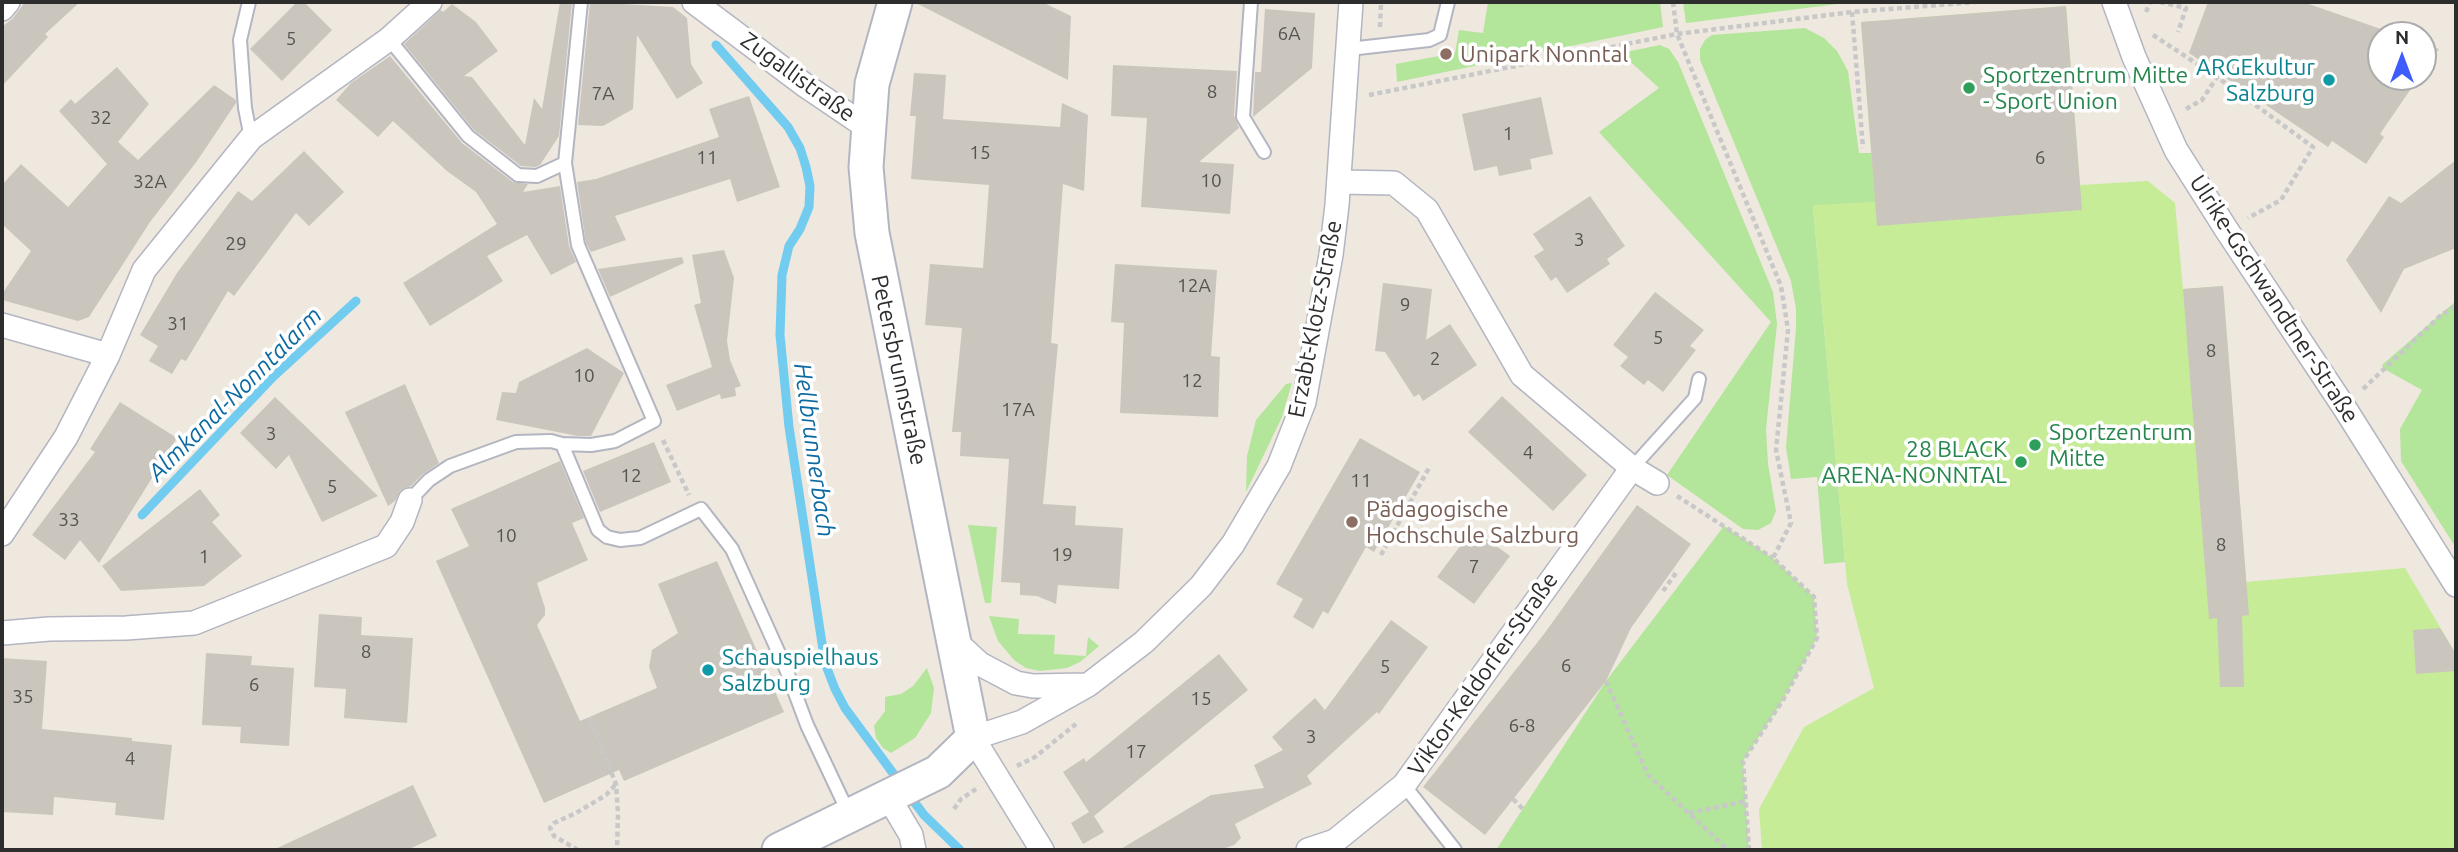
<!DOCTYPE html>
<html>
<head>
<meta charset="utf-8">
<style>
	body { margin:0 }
	#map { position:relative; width:2458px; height:852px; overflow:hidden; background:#eee8df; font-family:Ubuntu,sans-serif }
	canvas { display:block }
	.frame { position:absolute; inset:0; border:4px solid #2d2d2d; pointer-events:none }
	.north { position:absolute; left:2367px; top:21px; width:70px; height:70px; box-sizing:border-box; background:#fff; border:2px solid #ababab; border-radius:50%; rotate:0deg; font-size:19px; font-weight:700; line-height:28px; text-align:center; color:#2d2d2d }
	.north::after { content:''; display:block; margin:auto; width:24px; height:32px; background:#3f5dfc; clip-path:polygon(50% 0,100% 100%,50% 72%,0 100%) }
</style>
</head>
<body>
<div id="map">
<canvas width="2458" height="852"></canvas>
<div class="frame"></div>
<div class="north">N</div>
</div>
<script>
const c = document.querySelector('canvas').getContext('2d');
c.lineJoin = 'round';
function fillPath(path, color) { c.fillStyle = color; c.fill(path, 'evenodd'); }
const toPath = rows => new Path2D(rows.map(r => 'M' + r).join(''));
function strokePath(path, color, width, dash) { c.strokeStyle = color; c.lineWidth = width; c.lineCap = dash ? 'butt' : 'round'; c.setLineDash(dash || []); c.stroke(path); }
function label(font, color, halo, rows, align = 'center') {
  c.font = font + ' Ubuntu,sans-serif'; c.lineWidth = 7; c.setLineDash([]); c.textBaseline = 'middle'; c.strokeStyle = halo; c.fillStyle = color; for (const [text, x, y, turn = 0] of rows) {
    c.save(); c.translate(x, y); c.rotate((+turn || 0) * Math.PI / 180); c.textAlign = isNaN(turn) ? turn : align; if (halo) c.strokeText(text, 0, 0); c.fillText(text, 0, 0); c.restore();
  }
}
fillPath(toPath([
	[1488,2,1660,2,1663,27,1397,82,1396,64,1455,53,1459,30,1483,33],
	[1683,2,1854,2,1686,23],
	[1805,28,1824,38,1837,51,1848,71,1859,153,1872,153,1876,202,1813,206,1845,562,1824,564,1817,477,1791,479,1786,447,1796,328,1796,309,1791,281,1700,60,1700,49,1705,40,1712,35],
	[1660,45,1669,49,1678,62,1773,292,1777,324,1766,429,1768,464,1776,511,1771,523,1758,530,1743,529,1667,475,1771,322,1599,132,1659,88,1621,53],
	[2456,301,2456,548,2401,461,2400,429,2422,390,2384,369,2382,365],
	[1292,383,1282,417,1246,492,1247,456,1256,420,1286,384],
	[968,525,997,527,991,603,985,603],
	[1724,526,1773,558,1814,597,1817,638,1783,700,1743,761,1749,850,1496,850,1606,681],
	[989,616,1019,619,1018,634,1055,635,1054,654,1086,656,1088,637,1099,646,1080,662,1067,668,1040,671,1026,668,1014,660,998,641],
	[927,668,934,688,931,713,915,738,891,753,883,748,876,738,874,726,885,711,885,697,901,694,913,686]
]), '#b3e59b');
fillPath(toPath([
	[2066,6,2080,185,2148,181,2175,203,2183,289,2223,286,2246,582,2405,568,2456,654,2456,850,1762,850,1759,809,1804,727,1874,688,1847,584,1813,205,1875,202,1861,22]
]), '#c6ec97');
strokePath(toPath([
	[716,45,788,127,800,148,806,167,810,186,809,207,800,229,789,246,782,275,780,335,789,427,825,663,835,689,845,708,901,784],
	[142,515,273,377,356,301],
	[909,795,924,815,960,850]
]), '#72ccf0', 9);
fillPath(toPath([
	[25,2,80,2,45,34,48,37,2,86,2,27,13,18],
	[297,2,304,2,332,30,282,81,250,49],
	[560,2,572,2,559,136,540,165,535,167,521,166,474,130,404,44,441,10,443,12,452,4,476,22,498,51,464,76,472,77,525,145,534,98,542,109],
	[590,2,673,7,687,18,691,64,703,83,677,99,637,35,633,109,603,126,578,125],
	[914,2,1042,2,1071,16,1068,80],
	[2208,2,2303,2,2398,35,2381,35,2381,77,2419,77,2380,134,2384,137,2366,164,2332,141,2328,147,2189,53],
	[2066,6,2082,210,1877,226,1861,22],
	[1265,9,1315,13,1312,68,1253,117,1255,72,1261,72],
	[2423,44,2439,49,2423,72],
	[390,56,462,143,513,182,528,184,523,192,560,186,569,246,576,262,551,275,527,235,487,256,503,281,430,326,403,283,497,224,476,192,447,171,393,121,378,137,336,100,351,83],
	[1113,65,1237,71,1234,116,1239,128,1199,162,1234,164,1230,214,1141,207,1147,118,1111,116],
	[117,67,149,104,118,142,138,160,214,85,236,100,236,103,197,161,150,222,89,317,78,321,2,300,2,294,31,251,2,224,2,185,21,164,68,207,107,164,59,111,71,99,75,104],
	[914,73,946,75,943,119,1060,127,1062,103,1088,115,1084,191,1063,184,1051,343,1058,344,1043,504,1076,506,1075,525,1123,528,1119,589,1058,585,1056,604,1037,596,1020,595,1020,583,1001,582,1009,459,960,456,961,432,952,432,962,328,925,325,930,264,983,268,989,185,911,179,916,116,910,116],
	[749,96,780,187,737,202,730,179,615,216,626,240,591,252,586,243,577,182,596,179,719,137,709,109],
	[1541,97,1553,154,1530,159,1532,169,1499,176,1497,166,1474,171,1462,114],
	[304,151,344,192,309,226,296,213,234,296,228,291,186,361,181,359,172,374,149,361,158,346,140,335,177,273,238,191,252,201],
	[2456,160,2456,248,2404,269,2381,313,2346,260,2389,196,2401,203],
	[1590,196,1625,246,1607,259,1610,264,1567,293,1556,277,1551,281,1534,256,1544,250,1533,234],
	[724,250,734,278,727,341,730,360,741,386,735,388,736,396,721,399,720,394,677,411,666,385,712,367,694,305,701,303,692,255],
	[682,257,684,263,610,297,598,269],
	[1115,264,1217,270,1211,356,1220,357,1218,417,1120,413,1124,323,1111,322],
	[1383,283,1432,289,1426,340,1450,324,1477,365,1423,401,1419,394,1414,397,1385,352,1375,351],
	[2223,286,2249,615,2242,616,2244,687,2220,687,2217,618,2209,619,2183,289],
	[1655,292,1704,330,1690,346,1696,350,1663,392,1648,380,1644,385,1620,366,1628,357,1613,345],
	[587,348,624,373,591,436,578,436,496,420,502,392,516,393,519,382],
	[405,384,439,463,423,474,411,486,401,490,395,501,388,506,345,412],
	[1502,396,1587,475,1553,511,1468,432],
	[275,397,378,496,322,522,289,455,276,469,240,433],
	[120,402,177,438,99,563,80,540,65,560,32,535,95,452,90,449],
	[1360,438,1420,472,1374,552,1366,547,1328,614,1323,611,1313,629,1293,617,1303,599,1276,584],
	[654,442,671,482,600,512,583,471],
	[560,461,584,518,572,523,588,560,537,583,545,608,545,615,537,625,580,721,657,688,649,667,652,650,678,633,658,584,717,561,784,712,624,781,619,770,544,803,436,561,469,546,451,509],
	[200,489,220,515,212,522,242,556,204,586,121,591,102,566],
	[1637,505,1691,544,1631,628,1606,681,1485,835,1423,787,1544,634],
	[1473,529,1510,556,1474,604,1437,577],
	[319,614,362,617,361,635,413,638,407,723,344,718,346,689,314,687],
	[1391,620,1428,647,1379,714,1377,712,1307,776,1312,784,1235,824,1241,838,1234,845,1220,850,1119,850,1211,795,1264,788,1254,765,1283,750,1272,737,1315,698,1325,710],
	[2440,628,2456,654,2456,671,2416,674,2413,630],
	[206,653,252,656,251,665,294,668,289,746,240,743,241,727,202,725],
	[1219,654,1248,690,1094,816,1104,832,1083,844,1071,823,1089,812,1063,772,1084,758,1086,762],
	[2,658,47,661,42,729,132,738,132,741,172,745,164,820,115,815,116,803,54,797,53,815,2,812],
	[413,785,437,836,407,850,273,850]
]), '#cac6bd');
const service = toPath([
	[249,2,240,40,245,108,251,138],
	[1251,2,1243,117,1264,152],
	[389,39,468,136,518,175,537,176,565,163],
	[1349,49,1429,40,1440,35,1448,2],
	[562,444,598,530,607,537,620,540,640,538,701,509,732,549,786,669,807,725,849,814],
	[1632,468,1695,398,1699,379],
	[410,500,429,480,450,466,516,442,551,441,562,444,591,445,615,441,654,421,578,245,565,163,581,2],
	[1404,785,1455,850]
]);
const minor = toPath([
	[694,2,806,86,868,128],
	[2114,2,2134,57,2176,150,2226,229,2344,407,2456,585],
	[2,9,8,2],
	[1339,182,1394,183,1427,210,1522,375,1632,468,1657,483],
	[2,325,108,355],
	[2,534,66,437,108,355,144,270,251,138,389,39,430,2],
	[2,633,49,629,126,628,194,623,386,546,402,522,410,500],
	[955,641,980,664,1016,683,1033,686,1085,685],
	[889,798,911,835,914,850],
	[1042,850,973,738,1022,722,1088,685,1144,642,1201,586,1233,544,1279,466,1304,402,1331,255,1337,205,1351,2],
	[1308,850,1335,841,1404,785,1632,468]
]);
const secondary = toPath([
	[779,850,938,772,973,738,872,233,866,167,872,84,895,2]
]);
strokePath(service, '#b3b5c0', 16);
strokePath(minor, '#b3b5c0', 26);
strokePath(secondary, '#b3b5c0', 37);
strokePath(toPath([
	[1673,2,1677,34,1781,286,1788,330,1776,450,1791,523,1773,558,1814,597,1817,638,1783,700,1743,761,1749,850],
	[2160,2,2186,8,2178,32],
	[1852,12,1863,148],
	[2146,12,2150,2],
	[1380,27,1381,2],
	[2153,35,2217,77],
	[1369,95,1677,34,1852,12,1976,2],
	[2186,109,2202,100,2217,77,2313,147,2281,200,2248,218],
	[2363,389,2440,316,2456,306],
	[663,440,689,495],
	[1677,496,1773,558],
	[1381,555,1430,466],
	[1663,591,1676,573,1673,571],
	[1606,681,1648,775,1728,850],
	[589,718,616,784,618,814,617,850],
	[1017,766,1035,757,1076,724],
	[1513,799,1525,811],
	[954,809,961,799,976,789],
	[1689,813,1746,801],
	[578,850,554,836,550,828,554,823,576,813,606,795,615,785]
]), '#c8c8c8', 4.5, [5, 3.5]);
strokePath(service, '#fff', 12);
strokePath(minor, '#fff', 23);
strokePath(secondary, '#fff', 33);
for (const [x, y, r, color] of [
	[1446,54,7,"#8d6e63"],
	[2329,80,7,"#0f9aa8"],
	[1969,88,7,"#2e9e5b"],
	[2035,445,7,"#2e9e5b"],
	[2021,462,7,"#2e9e5b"],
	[1352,522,7,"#8d6e63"],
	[708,670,7,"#0f9aa8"]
]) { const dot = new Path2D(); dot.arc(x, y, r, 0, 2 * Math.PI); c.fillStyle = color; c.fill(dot); strokePath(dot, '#fff', 2.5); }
label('19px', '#545351', null, [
	["6A",1289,34],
	["5",291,39],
	["8",1212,92],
	["7A",603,94],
	["32",101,118],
	["1",1508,134],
	["15",980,153],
	["11",707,158],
	["6",2040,158],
	["10",1211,181],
	["32A",150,182],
	["3",1579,240],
	["29",236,244],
	["12A",1194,286],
	["9",1405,305],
	["31",178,324],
	["5",1658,338],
	["8",2211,351],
	["2",1435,359],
	["10",584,376],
	["12",1192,381],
	["17A",1018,410],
	["3",271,434],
	["4",1528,453],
	["12",631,476],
	["11",1361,481],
	["5",332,487],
	["33",69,520],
	["10",506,536],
	["8",2221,545],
	["19",1062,555],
	["1",204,557],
	["7",1474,567],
	["8",366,652],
	["6",1566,666],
	["5",1385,667],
	["6",254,685],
	["35",23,697],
	["15",1201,699],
	["6-8",1522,726],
	["3",1311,737],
	["17",1136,752],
	["4",130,759]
]);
label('23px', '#785e54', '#fff', [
	["Unipark Nonntal",1460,54],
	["Pädagogische",1366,509],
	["Hochschule Salzburg",1366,535]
], 'left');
label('23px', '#0d838f', '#fff', [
	["ARGEkultur",2315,67],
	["Salzburg",2315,93],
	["Schauspielhaus",722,657,"left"],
	["Salzburg",722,683,"left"]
], 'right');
label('23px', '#27864d', '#fff', [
	["Sportzentrum Mitte",1983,75],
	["- Sport Union",1983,101],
	["Sportzentrum",2049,432],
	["Mitte",2049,458],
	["28 BLACK",2007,449,"right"],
	["ARENA-NONNTAL",2007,475,"right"]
], 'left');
label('23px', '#2d2d2d', '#fff', [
	["Zugallistraße",798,77,36],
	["Ulrike-Gschwandtner-Straße",2274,299,57],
	["Erzabt-Klotz-Straße",1315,319,-79],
	["Petersbrunnstraße",899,370,78],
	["Viktor-Keldorfer-Straße",1483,674,-55]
]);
label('italic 24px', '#0c6aa1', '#fff', [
	["Almkanal-Nonntalarm",235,394,-45],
	["Hellbrunnerbach",814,450,82]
]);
</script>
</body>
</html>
